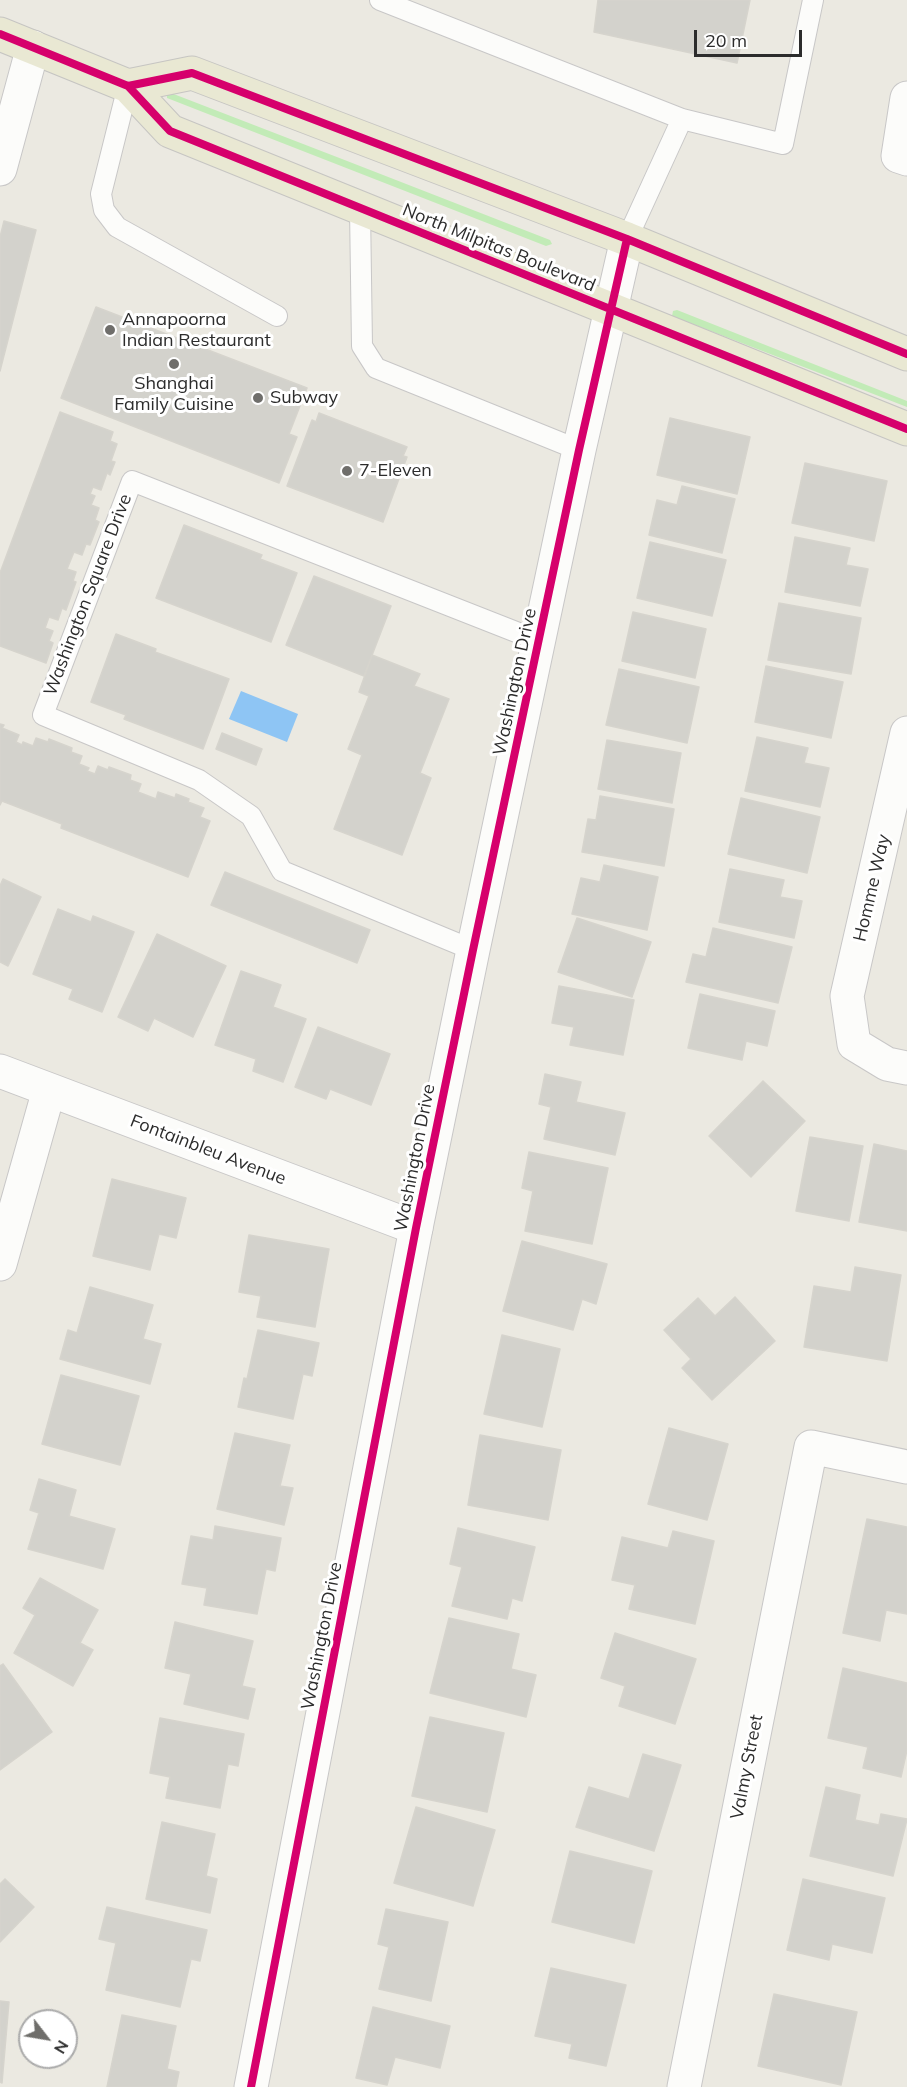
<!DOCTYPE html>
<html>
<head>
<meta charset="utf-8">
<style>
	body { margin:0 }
	#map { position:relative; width:907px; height:2087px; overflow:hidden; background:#ebe9e1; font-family:Mulish,sans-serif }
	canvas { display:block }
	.north { position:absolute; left:18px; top:2009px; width:60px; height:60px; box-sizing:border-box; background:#fff; border:2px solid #ababab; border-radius:50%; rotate:121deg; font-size:16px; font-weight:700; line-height:24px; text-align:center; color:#2c2c2c }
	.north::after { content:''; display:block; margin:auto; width:21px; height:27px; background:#6f6e6b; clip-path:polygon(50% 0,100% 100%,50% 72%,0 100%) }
	.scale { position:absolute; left:694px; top:30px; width:108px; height:27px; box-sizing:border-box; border:3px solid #2c2c2c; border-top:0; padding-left:8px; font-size:18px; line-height:21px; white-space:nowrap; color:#2c2c2c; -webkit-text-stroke:4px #fff; paint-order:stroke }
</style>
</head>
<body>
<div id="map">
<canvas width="907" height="2087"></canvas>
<div class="north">N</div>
<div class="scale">20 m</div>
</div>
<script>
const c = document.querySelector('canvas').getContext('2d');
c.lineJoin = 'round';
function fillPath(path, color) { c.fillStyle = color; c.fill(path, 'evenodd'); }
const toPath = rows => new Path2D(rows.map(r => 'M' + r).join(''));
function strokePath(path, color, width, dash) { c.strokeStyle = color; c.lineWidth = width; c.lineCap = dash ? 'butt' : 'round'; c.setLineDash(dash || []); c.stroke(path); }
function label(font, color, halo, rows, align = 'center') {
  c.font = font + ' Mulish,sans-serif'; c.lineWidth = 6; c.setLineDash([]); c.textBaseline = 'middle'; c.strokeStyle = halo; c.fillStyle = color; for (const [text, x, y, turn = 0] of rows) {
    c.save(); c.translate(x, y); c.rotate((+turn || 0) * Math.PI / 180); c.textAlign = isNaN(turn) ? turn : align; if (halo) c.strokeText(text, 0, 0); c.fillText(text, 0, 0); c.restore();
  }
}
fillPath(toPath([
	[167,93,171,93,342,159,550,240,552,244,546,246,167,98],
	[677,310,907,401,907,407,672,316,673,311]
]), '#c2ebb7');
fillPath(toPath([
	[241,691,298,714,287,742,229,719]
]), '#8ec5f4');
const building = toPath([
	[598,0,750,0,737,63,594,32,598,0],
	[4,221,36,230,0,371,0,237,4,221],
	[96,307,307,388,289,434,297,437,279,483,61,398,96,307],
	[60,412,113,432,110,441,117,444,111,461,115,462,110,475,107,473,101,490,93,487,90,494,95,496,91,505,99,508,95,520,99,522,90,545,86,544,82,555,74,552,67,569,76,572,73,581,76,582,66,610,62,608,58,620,49,617,45,628,53,631,49,641,53,643,46,663,0,646,0,573,60,412],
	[319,413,407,447,403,456,407,457,383,522,287,486,312,420,316,422,319,413],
	[670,418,750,437,737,494,657,475,670,418],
	[805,463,887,481,874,541,792,523,805,463],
	[682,486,735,499,722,553,649,535,657,500,677,505,682,486],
	[184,525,262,555,260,559,297,573,271,642,156,598,184,525],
	[795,537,850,548,846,565,868,569,860,606,785,592,795,537],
	[650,542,726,560,712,616,637,598,650,542],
	[314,576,391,606,364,676,286,645,314,576],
	[779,603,861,618,851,674,768,660,779,603],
	[633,612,706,629,695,678,622,661,633,612],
	[116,634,156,649,155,652,229,679,203,749,124,719,126,715,91,702,116,634],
	[372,655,420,674,414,686,449,699,420,773,431,778,402,855,334,829,362,755,348,749,369,696,359,692,372,655],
	[766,666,843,682,831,738,755,722,766,666],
	[619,669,699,687,687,743,606,725,619,669],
	[0,724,4,725,2,728,19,735,16,742,22,745,23,742,33,746,36,738,48,742,49,739,72,748,71,752,82,756,79,764,89,768,87,771,95,774,98,766,108,770,109,767,131,775,130,780,141,784,138,792,156,799,158,792,175,798,176,794,189,799,188,802,204,808,200,817,210,821,188,877,61,828,62,824,2,801,0,805,0,724],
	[222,733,262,749,256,765,216,749,222,733],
	[757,737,808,748,804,763,829,768,820,807,745,791,757,737],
	[607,740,681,753,672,803,598,789,607,740],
	[600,796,674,809,664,866,582,852,588,819,596,820,600,796],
	[741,798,820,817,807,873,728,854,741,798],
	[604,865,658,877,647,930,572,914,581,878,600,882,604,865],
	[730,869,784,880,780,897,802,901,794,938,719,922,730,869],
	[225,872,370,930,357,963,211,905,225,872],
	[3,879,41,897,8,966,0,962,0,886,3,879],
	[58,909,91,922,93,916,134,932,102,1012,69,999,73,989,33,974,58,909],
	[577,918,651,942,632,997,558,972,577,918],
	[713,928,792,947,778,1003,686,982,693,954,706,957,713,928],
	[157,934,226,966,193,1037,154,1018,148,1031,118,1017,157,934],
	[241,971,281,985,273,1007,306,1019,283,1082,253,1071,256,1059,215,1045,241,971],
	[559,986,634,1000,623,1055,570,1045,574,1027,552,1023,559,986],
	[700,994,775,1011,767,1046,746,1041,742,1060,688,1048,700,994],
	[318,1027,390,1054,371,1105,330,1089,326,1099,295,1087,318,1027],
	[545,1074,581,1082,576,1102,625,1113,615,1155,544,1139,551,1107,539,1104,545,1074],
	[763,1081,805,1121,751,1177,709,1136,763,1081],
	[810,1137,863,1146,849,1221,796,1211,810,1137],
	[874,1144,907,1151,907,1231,859,1222,874,1144],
	[529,1152,608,1168,592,1244,525,1231,533,1191,522,1188,529,1152],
	[112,1179,186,1198,176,1238,159,1234,150,1270,93,1256,112,1179],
	[249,1235,329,1249,315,1327,257,1317,261,1296,239,1292,249,1235],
	[522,1241,607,1264,596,1304,582,1299,573,1330,503,1311,522,1241],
	[855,1267,901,1275,887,1361,804,1347,814,1286,851,1292,855,1267],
	[90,1287,153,1305,143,1339,161,1344,150,1384,60,1359,68,1330,77,1333,90,1287],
	[735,1297,775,1341,712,1400,682,1368,691,1359,664,1330,698,1298,715,1316,735,1297],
	[258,1330,319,1343,312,1376,303,1374,293,1419,238,1407,244,1378,247,1379,258,1330],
	[502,1335,560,1349,542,1427,484,1414,502,1335],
	[61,1375,139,1396,120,1465,42,1444,61,1375],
	[669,1428,728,1444,707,1520,648,1504,669,1428],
	[235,1433,290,1445,280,1486,293,1488,284,1525,217,1509,235,1433],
	[480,1435,561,1450,548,1520,468,1505,480,1435],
	[39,1479,76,1490,69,1516,115,1529,103,1569,28,1549,39,1513,30,1510,39,1479],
	[867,1519,907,1527,907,1614,886,1610,880,1641,843,1633,867,1519],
	[215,1526,281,1538,275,1571,266,1569,257,1614,204,1605,207,1588,182,1584,191,1536,213,1540,215,1526],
	[458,1528,535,1547,522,1601,512,1598,507,1619,452,1606,462,1567,450,1564,458,1528],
	[673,1531,714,1541,695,1624,629,1609,635,1585,612,1580,622,1537,668,1548,673,1531],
	[40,1578,98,1610,80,1643,93,1650,73,1686,14,1653,35,1615,23,1608,40,1578],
	[449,1618,519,1634,511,1669,536,1675,526,1717,430,1693,449,1618],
	[175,1622,253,1641,242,1686,255,1689,248,1719,184,1704,191,1674,165,1668,175,1622],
	[615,1633,696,1659,675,1724,619,1706,625,1686,601,1678,615,1633],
	[3,1664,52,1732,0,1770,0,1666,3,1664],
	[843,1668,907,1683,907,1750,901,1777,863,1768,868,1747,828,1738,843,1668],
	[430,1717,504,1733,487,1812,412,1796,430,1717],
	[160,1718,244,1734,238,1766,228,1764,220,1808,166,1798,170,1777,150,1773,160,1718],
	[643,1754,681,1765,654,1851,576,1827,589,1787,629,1799,643,1754],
	[826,1787,860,1795,855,1820,879,1825,881,1814,907,1819,893,1876,810,1856,826,1787],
	[416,1807,495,1830,473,1906,394,1883,416,1807],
	[162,1822,215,1834,206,1876,217,1879,210,1913,146,1899,162,1822],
	[570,1851,652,1871,634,1943,552,1922,570,1851],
	[5,1879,34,1907,0,1942,0,1884,5,1879],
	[803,1879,885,1898,872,1953,832,1944,829,1960,787,1950,803,1879],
	[107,1907,207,1930,200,1961,191,1959,180,2007,106,1990,116,1943,99,1939,107,1907],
	[386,1909,448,1922,431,2001,379,1989,389,1947,378,1944,386,1909],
	[551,1968,626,1985,606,2066,569,2058,572,2044,535,2036,551,1968],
	[774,1994,857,2012,841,2085,758,2066,774,1994],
	[0,2001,9,2002,2,2083,0,2082,0,2001],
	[373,2007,450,2026,440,2068,395,2057,387,2085,356,2078,373,2007],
	[122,2015,176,2026,167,2069,179,2072,176,2087,107,2087,122,2015]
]);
fillPath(building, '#d3d2cc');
strokePath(building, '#d6d4cd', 1.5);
const lane = toPath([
	[380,0,682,119,783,144,813,0],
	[128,86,101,194,104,210,117,227,277,316],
	[360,209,362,346,376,368,579,450],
	[627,239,682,119],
	[473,950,282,871,251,816,199,780,43,715,132,481,539,641]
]);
const street = toPath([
	[907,98,898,156,907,159],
	[0,169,33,47],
	[907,733,847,996,854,1044,887,1064,907,1068],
	[0,1071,416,1228],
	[0,1264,49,1090],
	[684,2087,811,1447,907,1467]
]);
const secondary = toPath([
	[251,2087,416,1228,473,950,579,450,627,239]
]);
const primary = toPath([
	[0,34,128,86,170,131,907,429],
	[128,86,192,73,627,239,907,354]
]);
strokePath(lane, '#c8c7c7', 22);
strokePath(street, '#c8c7c7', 35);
strokePath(secondary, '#c8c7c7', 35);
strokePath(primary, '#c6c5c2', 35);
strokePath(lane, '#fcfcfa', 20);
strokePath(street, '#fcfcfa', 33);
strokePath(secondary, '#fcfcfa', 33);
strokePath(primary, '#e9e8d3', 33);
strokePath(toPath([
	[0,34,128,86,170,131,907,429],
	[128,86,192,73,627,239,907,354],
	[251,2087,416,1228,473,950,579,450,627,239]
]), '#d6006c', 8);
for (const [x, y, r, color] of [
	[110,330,6,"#6f6e6b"],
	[174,364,6,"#6f6e6b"],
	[258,398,6,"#6f6e6b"],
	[347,471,6,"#6f6e6b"]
]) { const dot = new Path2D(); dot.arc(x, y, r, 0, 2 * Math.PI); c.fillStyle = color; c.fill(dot); strokePath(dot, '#fff', 2); }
label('18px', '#2c2c2c', '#fff', [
	["North Milpitas Boulevard",499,248,22],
	["Washington Square Drive",88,595,-69],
	["Washington Drive",515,682,-78],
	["Homme Way",872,888,-77],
	["Fontainbleu Avenue",208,1150,21],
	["Washington Drive",415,1158,-79],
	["Washington Drive",322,1636,-79],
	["Valmy Street",747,1767,-79]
]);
label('18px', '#2c2c2c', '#fff', [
	["Annapoorna",122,320],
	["Indian Restaurant",122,341],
	["Shanghai",174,384,"center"],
	["Family Cuisine",174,405,"center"],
	["Subway",270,398],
	["7-Eleven",359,471]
], 'left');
</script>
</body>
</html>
